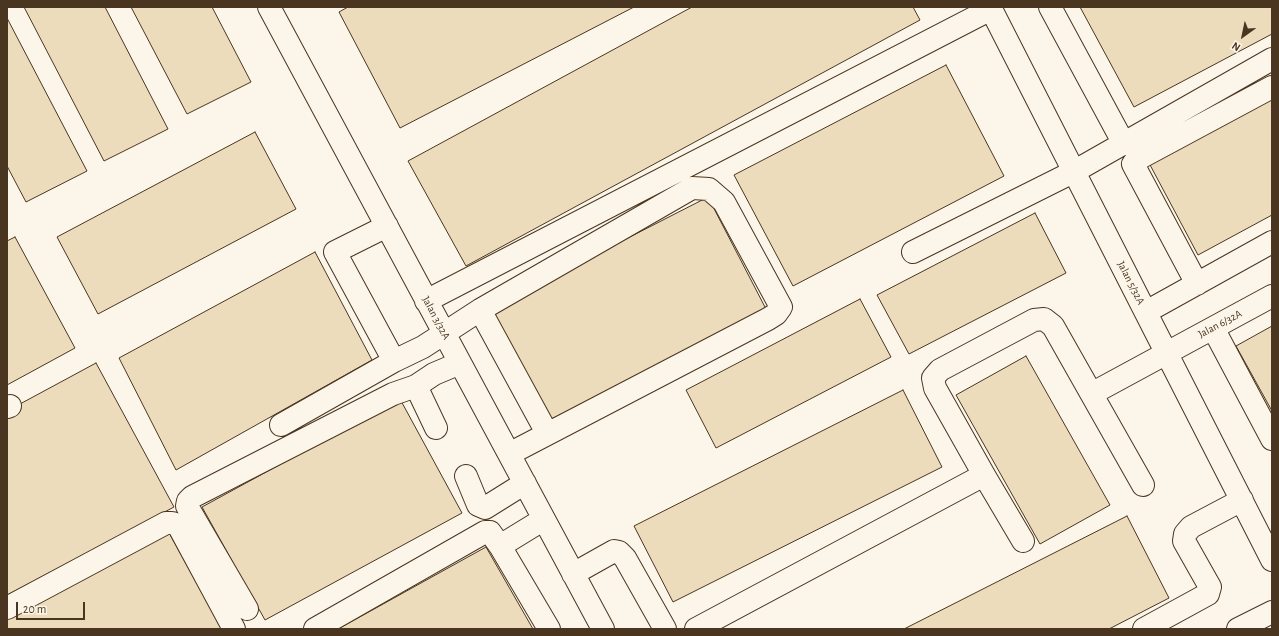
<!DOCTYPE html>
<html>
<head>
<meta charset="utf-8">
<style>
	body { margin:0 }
	#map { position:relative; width:1279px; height:636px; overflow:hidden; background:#fbf6e9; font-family:"Alegreya Sans",sans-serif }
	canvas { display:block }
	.frame { position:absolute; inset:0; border:8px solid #4a3520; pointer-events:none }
	.north { position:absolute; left:1223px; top:16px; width:40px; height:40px; -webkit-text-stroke:3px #fbf6e9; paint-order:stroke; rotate:213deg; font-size:11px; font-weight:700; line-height:16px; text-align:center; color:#4a3520 }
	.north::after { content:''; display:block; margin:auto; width:14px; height:18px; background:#4a3520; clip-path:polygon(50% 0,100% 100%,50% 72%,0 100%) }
	.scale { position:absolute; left:16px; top:602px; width:69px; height:18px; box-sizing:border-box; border:2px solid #4a3520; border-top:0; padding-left:5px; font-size:12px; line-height:14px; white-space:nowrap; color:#4a3520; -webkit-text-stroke:3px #fbf6e9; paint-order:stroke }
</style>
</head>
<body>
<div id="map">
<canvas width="1279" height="636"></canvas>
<div class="frame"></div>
<div class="north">N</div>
<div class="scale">20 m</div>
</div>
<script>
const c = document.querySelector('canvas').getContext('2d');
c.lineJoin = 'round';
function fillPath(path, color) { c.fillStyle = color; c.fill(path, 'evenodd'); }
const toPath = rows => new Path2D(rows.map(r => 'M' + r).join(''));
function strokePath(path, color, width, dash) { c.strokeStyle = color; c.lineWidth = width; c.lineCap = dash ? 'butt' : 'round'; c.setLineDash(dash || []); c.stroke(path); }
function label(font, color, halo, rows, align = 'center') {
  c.font = font + ' "Alegreya Sans",sans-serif'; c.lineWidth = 3; c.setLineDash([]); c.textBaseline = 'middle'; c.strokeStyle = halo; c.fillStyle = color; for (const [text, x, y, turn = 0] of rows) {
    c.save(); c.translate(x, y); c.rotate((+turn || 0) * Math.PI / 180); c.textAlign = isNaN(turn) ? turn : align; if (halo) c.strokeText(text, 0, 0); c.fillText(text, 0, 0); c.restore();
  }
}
const building = toPath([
	[24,7,105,7,168,129,104,161,24,7],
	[131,7,212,7,251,82,187,114,131,7],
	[348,7,634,7,400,128,339,12,348,7],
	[692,7,913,7,920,20,466,266,408,161,692,7],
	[1080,7,1272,7,1272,34,1134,107,1080,7],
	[7,18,87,171,26,202,7,166,7,18],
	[946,65,1004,176,793,286,734,175,946,65],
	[1272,98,1272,215,1198,255,1149,163,1272,98],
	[255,132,296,209,98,314,57,237,255,132],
	[708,197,766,309,550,420,491,308,708,197],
	[1035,213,1066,273,909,354,877,295,1035,213],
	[15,237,75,348,7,385,7,241,15,237],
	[315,252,372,360,176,470,119,358,315,252],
	[860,299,891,357,716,448,686,390,860,299],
	[1272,326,1272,411,1236,346,1272,326],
	[1026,356,1110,505,1040,544,956,395,1026,356],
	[96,363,174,507,7,595,7,411,96,363],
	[903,390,942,467,673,602,634,526,903,390],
	[400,399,462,513,265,620,202,507,400,399],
	[1127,516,1169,598,1109,629,904,629,1127,516],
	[168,531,222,629,7,629,7,619,168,531],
	[486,547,533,629,338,629,486,547]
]);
fillPath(building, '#ecdcbc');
strokePath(building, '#4a3520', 1);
const minor = toPath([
	[269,7,603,629],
	[990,7,1272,560],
	[1050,7,1124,144],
	[387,226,335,252,394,361,423,347,480,310,692,188,709,189,724,202,781,307,776,314,768,319,509,454],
	[913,252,1075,171,1272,59],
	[1197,284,1133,164,1136,160,1272,87],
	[426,301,991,9],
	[480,310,547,433],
	[1146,312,1272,242],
	[1213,328,1272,439],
	[416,386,436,428],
	[1093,393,1272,296],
	[7,407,10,406],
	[281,425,394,361],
	[466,476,478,505,485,508,525,483],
	[1023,541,984,475,935,388,933,378,940,370,1034,320,1044,319,1053,326,1143,485],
	[500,546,544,519],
	[573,574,614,551,619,552,625,558,665,629],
	[7,608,166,523,172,523,178,525,234,629],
	[247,609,187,506,188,501,192,497,393,394,416,386,434,374,460,363],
	[315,629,485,532,490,532,500,546,549,629],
	[696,629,984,475],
	[1144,629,1208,594,1210,587,1184,541,1185,534,1191,527,1242,500],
	[1238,629,1272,612]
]);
strokePath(minor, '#4a3520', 24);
strokePath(minor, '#fbf6e9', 22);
label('11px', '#4a3520', '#fbf6e9', [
	["Jalan 5/32A",1131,283,63],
	["Jalan 3/32A",436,318,62],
	["Jalan 6/32A",1220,324,-28]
]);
</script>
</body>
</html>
